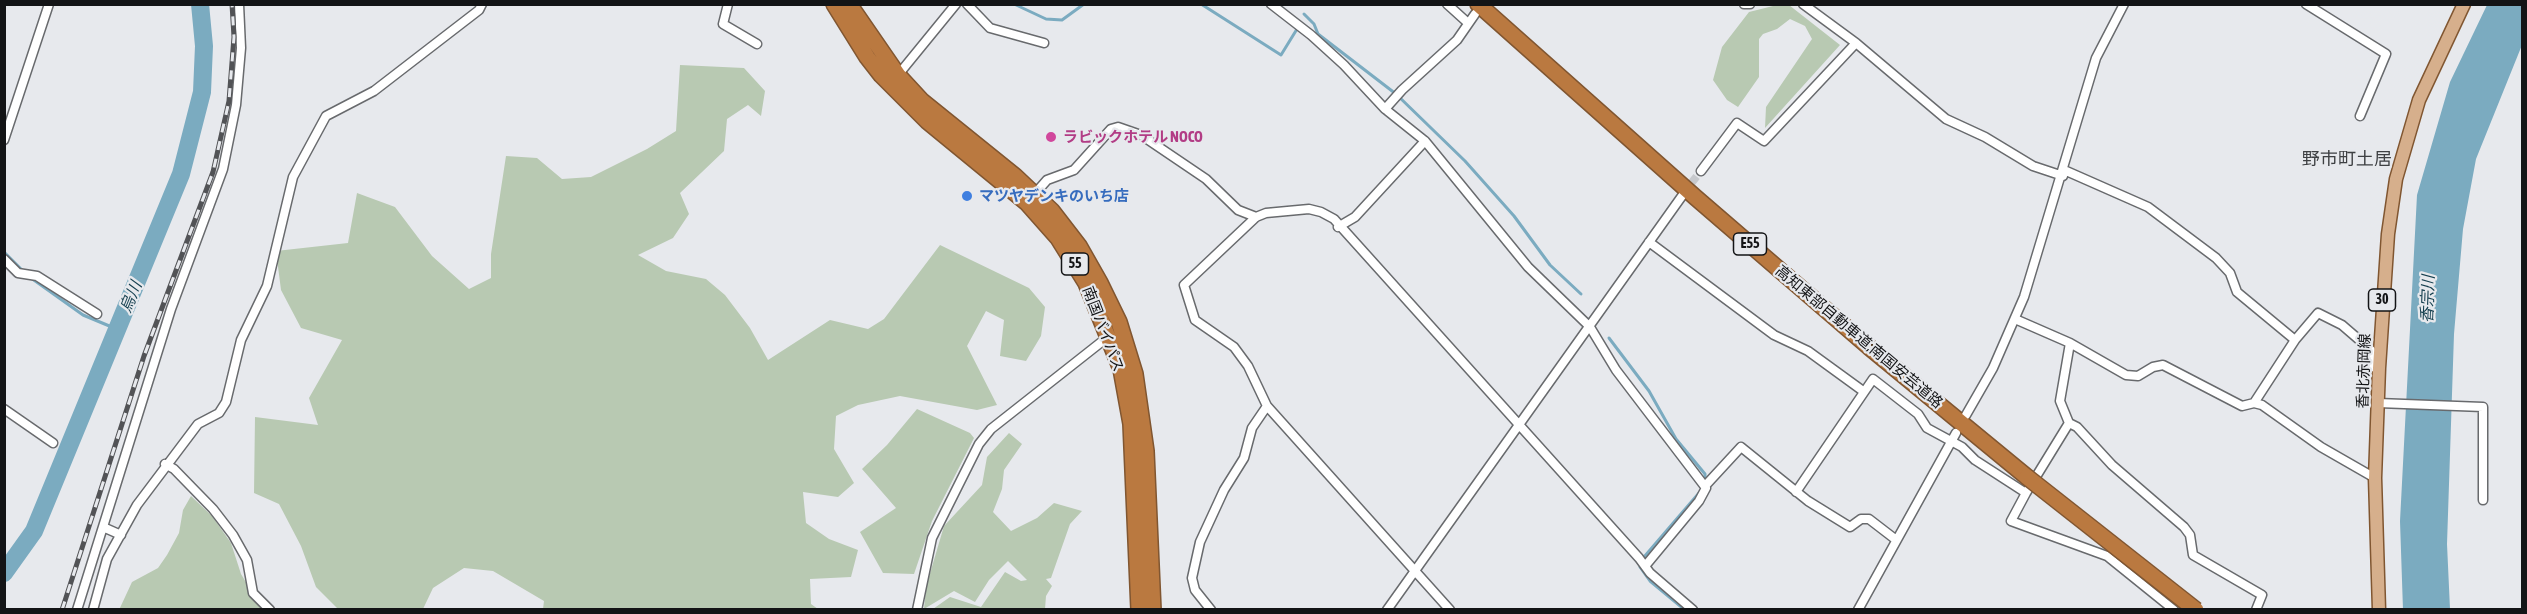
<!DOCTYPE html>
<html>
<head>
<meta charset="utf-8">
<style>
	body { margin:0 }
	#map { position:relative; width:2527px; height:614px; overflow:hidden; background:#e7e9ed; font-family:"Asap Condensed",sans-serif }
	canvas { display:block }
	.frame { position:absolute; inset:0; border:6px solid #131416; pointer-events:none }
</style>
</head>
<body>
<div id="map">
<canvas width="2527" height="614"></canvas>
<div class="frame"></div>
</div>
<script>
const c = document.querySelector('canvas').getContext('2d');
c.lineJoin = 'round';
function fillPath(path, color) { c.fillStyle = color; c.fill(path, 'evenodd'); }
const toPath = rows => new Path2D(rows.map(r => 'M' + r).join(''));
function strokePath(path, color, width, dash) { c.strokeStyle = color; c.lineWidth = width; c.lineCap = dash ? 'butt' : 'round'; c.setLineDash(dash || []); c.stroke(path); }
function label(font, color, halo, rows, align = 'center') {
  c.font = font + ' "Asap Condensed","Noto Sans JP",sans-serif'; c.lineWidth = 4.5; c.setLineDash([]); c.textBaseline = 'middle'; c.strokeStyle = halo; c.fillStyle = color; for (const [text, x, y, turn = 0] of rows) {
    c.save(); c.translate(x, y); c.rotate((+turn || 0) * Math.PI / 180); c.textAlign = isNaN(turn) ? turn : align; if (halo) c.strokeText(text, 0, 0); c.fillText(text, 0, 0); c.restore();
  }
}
fillPath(toPath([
	[1777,5,1789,5,1840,45,1765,128,1766,107,1812,39,1805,26,1790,19,1777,29,1763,34,1759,39,1759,77,1738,107,1727,100,1713,80,1722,47,1749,12],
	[680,65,744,68,765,91,761,116,748,105,727,119,724,151,680,193,689,214,673,238,638,255,666,271,706,279,725,295,750,328,768,360,830,320,868,329,884,319,940,245,1029,288,1045,307,1041,336,1026,361,1000,356,1004,320,986,311,967,346,997,405,977,410,900,396,858,405,836,416,834,449,854,483,838,497,803,492,806,523,829,539,858,550,851,577,810,579,811,604,818,609,543,609,544,601,493,571,464,568,433,588,423,609,338,609,316,587,301,546,279,504,254,493,255,417,318,425,309,398,342,340,301,328,281,290,276,251,348,243,357,193,395,207,432,256,469,289,491,278,491,254,506,156,537,158,562,179,591,177,647,149,676,131],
	[917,409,970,433,974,438,932,521,914,574,883,573,860,532,896,508,862,469,887,445],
	[1009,433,1022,444,1004,470,1002,489,993,512,1011,531,1037,518,1054,503,1082,511,1070,524,1051,578,1046,579,1052,586,1046,596,1045,609,933,609,950,597,981,607,1005,572,1021,581,1027,580,1008,561,989,580,975,602,954,591,924,609,926,587,944,526,982,485,987,457],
	[191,496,212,516,231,543,241,574,262,609,119,610,132,582,158,568,167,555,179,533,183,510]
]), '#b8c9b2');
fillPath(toPath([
	[2487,5,2522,5,2522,45,2476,159,2463,229,2454,334,2447,544,2450,609,2403,610,2400,521,2417,195,2450,82]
]), '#7babc0');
strokePath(toPath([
	[1014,4,1046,19,1062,20,1084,4],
	[1201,4,1281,55,1297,29],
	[1304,14,1314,24,1318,34,1396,94,1465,161,1514,216,1550,265,1581,294],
	[4,252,24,272],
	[31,278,83,315,119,330],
	[1609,338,1649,391,1676,439,1705,474,1705,479],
	[1685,610,1650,581,1640,567,1644,557,1699,493]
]), '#7babc0', 3);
strokePath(toPath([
	[4,573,34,531,181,174,202,92,204,46,200,4]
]), '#7babc0', 18);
strokePath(toPath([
	[1684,192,1701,171]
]), '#c7c9cd', 8, [8, 4]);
const street = toPath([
	[728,4,723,24,757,44],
	[967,4,990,28,1044,43],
	[1271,4,1311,35,1344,65,1385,109,1425,141,1528,267,1590,327,1616,370,1706,488,1699,501,1646,565],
	[1447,4,1468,23],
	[1744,4,1750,4],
	[1803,4,1856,43,1946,119,1985,137,2033,166,2063,176],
	[2306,4,2386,54,2360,116],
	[898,75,956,4],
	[1385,109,1402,90,1457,40,1475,14],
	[4,140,49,4],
	[2064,170,2148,207,2216,258,2230,273,2237,292,2295,340],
	[1701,171,1737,123,1764,141,1856,43],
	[1032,197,1047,180,1074,170,1111,129,1118,127,1141,135,1206,179,1238,210,1256,217],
	[1338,227,1355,217,1425,141],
	[1649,242,1774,335,1808,351,1863,391],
	[4,259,18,273,37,276,97,314],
	[2015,319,2070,343,2126,375,2138,376,2153,367,2163,365,2242,406,2254,403,2262,405,2321,447,2375,478],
	[2070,343,2060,401,2069,423,2077,427,2112,465,2184,527,2190,535,2193,555,2262,595,2256,610],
	[2254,403,2295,340,2318,313,2342,325,2371,350,2372,367,2379,368],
	[2378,403,2483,407,2483,500],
	[4,409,53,443],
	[1966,415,1993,368,2024,297,2096,58,2124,4],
	[2069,423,2026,493,2011,521,2107,556,2174,610],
	[165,464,174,469,213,509,233,535,247,560,253,593,270,610],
	[1705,486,1741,447,1808,501,1850,527,1861,519,1869,519,1895,539],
	[1796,492,1873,379,1918,414,1927,428,1962,447,1975,460,2026,493],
	[103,527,121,535],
	[77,610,171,309,223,169,236,105,241,48,239,4],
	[93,610,107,559,137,505,198,424,219,413,226,402,241,340,267,286,293,177,326,116,374,91,479,10,482,4],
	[917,610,932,538,979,444,991,429,1109,336],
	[1211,610,1195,590,1192,578,1200,542,1224,490,1244,458,1252,428,1267,406],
	[1387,610,1682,196],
	[1450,610,1267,406,1248,366,1234,347,1195,320,1184,285,1256,217,1266,213,1309,209,1321,212,1334,219,1639,558,1650,573,1693,610],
	[1858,610,1956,433]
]);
const primary = toPath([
	[2379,610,2375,478,2379,368,2388,234,2396,179,2419,100,2464,4]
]);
const highway = toPath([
	[834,4,867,57,881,75,927,121,1027,203,1058,238,1086,283,1121,369,1131,424,1139,610],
	[849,4,898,75,922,101,1015,176,1052,211,1079,246,1100,283,1119,322,1135,374,1146,451,1153,610],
	[1478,4,1695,197,1869,347,2027,477]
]);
strokePath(street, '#686a6d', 11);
strokePath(primary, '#805631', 15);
strokePath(highway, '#805631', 18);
strokePath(street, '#fff', 8);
strokePath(primary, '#d6af8c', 12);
strokePath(highway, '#ba7940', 15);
const rail = toPath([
	[62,610,144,356,213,172,229,101,234,37,232,4]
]);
strokePath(rail, '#525356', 5);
strokePath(rail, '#e7e9ed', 3, [9]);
const highwayBridge = toPath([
	[2027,477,2196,610]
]);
strokePath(highwayBridge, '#805631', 18, []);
strokePath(highwayBridge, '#ba7940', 15);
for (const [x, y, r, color] of [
	[1051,137,6,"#d1479c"],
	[967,196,6,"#3f7fe0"]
]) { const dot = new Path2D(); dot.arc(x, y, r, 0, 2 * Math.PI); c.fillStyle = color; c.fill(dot); strokePath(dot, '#e7e9ed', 2); }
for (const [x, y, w] of [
	[1750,244,33],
	[1075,264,27],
	[2382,300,27]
]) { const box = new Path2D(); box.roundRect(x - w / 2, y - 11, w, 22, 4.5); c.fillStyle = '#e7e9ed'; c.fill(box); strokePath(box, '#131416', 1.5); }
label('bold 14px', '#131416', null, [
	["E55",1750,244],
	["55",1075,264],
	["30",2382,300]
]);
label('bold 15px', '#b23c85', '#e7e9ed', [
	["ラビックホテル NOCO",1063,137]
], 'left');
label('bold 15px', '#366cbe', '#e7e9ed', [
	["マツヤデンキのいち店",979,196]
], 'left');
label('15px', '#131416', '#e7e9ed', [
	["南国バイパス",1103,329,69],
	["高知東部自動車道;南国安芸道路",1859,337,40],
	["香北赤岡線",2364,371,-88]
]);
label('italic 16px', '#143e4e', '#e7e9ed', [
	["烏川",131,297,-68],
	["香宗川",2428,299,-88]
]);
label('18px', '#3e4043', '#e7e9ed', [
	["野市町土居",2347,159]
]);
</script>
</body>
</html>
